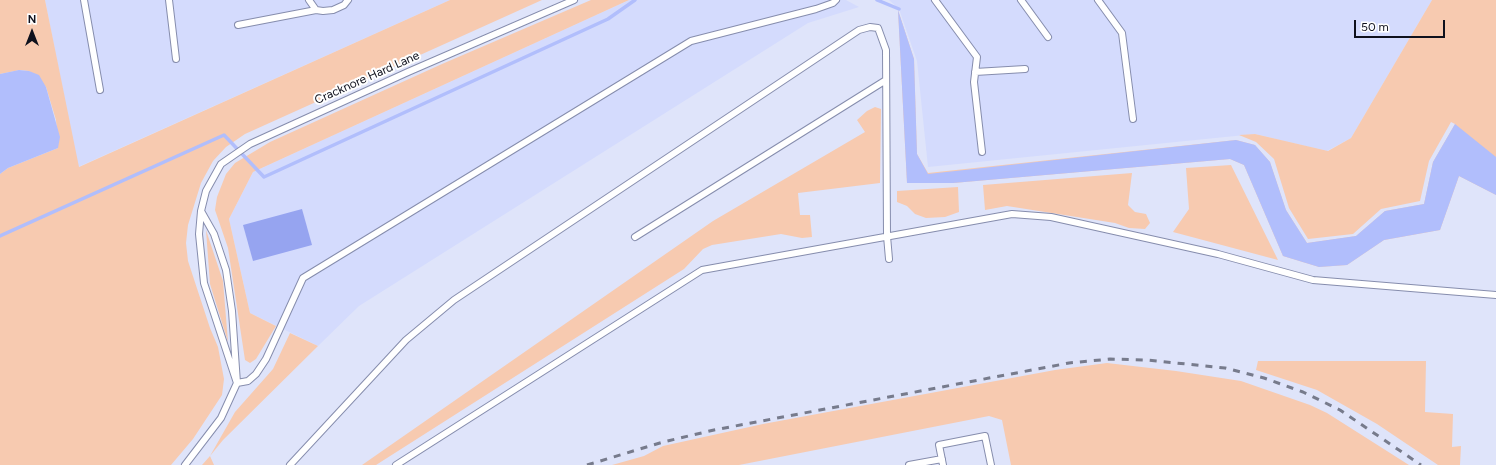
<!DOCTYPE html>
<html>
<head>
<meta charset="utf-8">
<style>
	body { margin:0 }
	#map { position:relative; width:1496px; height:465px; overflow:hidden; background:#dfe4fa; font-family:Figtree,sans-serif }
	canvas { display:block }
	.north { position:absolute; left:12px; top:12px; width:40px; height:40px; -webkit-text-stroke:3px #fff; paint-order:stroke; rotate:0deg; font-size:11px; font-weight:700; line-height:16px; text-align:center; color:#0f111d }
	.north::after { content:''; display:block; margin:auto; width:14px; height:18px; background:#0f111d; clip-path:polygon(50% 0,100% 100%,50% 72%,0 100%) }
	.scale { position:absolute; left:1354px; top:20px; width:91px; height:18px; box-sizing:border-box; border:2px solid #0f111d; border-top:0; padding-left:5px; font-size:12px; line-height:14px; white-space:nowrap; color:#0f111d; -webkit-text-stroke:3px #fff; paint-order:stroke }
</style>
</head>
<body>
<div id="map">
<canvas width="1496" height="465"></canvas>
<div class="north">N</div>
<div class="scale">50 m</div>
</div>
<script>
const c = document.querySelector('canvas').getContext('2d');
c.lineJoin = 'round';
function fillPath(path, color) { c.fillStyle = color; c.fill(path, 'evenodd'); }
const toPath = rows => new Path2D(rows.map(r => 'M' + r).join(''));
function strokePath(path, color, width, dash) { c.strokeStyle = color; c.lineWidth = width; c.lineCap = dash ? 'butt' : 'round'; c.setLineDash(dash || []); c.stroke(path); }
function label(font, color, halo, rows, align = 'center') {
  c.font = font + ' Figtree,sans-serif'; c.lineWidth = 4; c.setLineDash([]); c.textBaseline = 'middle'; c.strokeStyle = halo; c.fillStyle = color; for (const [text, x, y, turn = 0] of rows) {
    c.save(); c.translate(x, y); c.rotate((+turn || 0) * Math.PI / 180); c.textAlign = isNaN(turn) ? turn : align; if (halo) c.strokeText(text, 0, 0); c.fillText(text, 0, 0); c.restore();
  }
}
fillPath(toPath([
	[45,0,450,0,78,167],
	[629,0,846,0,859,7,808,23,359,306,318,346,250,313,229,219,253,172],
	[889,0,1432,0,1351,138,1327,151,1255,134,928,167,917,61,899,9]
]), '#d4dbfd');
fillPath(toPath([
	[0,0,45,0,79,167,450,0,542,0,245,134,226,147,213,161,201,183,188,225,186,243,188,261,210,328,218,347,224,379,222,395,193,439,171,465,0,465,0,174,8,168,58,148,56,120,46,87,29,71,20,70,0,74],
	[591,0,629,0,253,172,229,219,250,313,276,326,256,359,250,363,245,360,228,248,215,210,217,197,226,174,235,163,270,142,442,64],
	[1432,0,1496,0,1496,195,1459,176,1440,230,1384,240,1347,265,1319,267,1283,256,1244,165,1230,159,953,183,907,183,898,10,914,59,917,154,928,173,1236,140,1255,145,1270,162,1286,210,1307,243,1356,236,1385,211,1424,204,1433,162,1455,124,1451,122,1429,161,1420,201,1381,209,1353,234,1308,239,1289,208,1274,159,1256,142,1239,135,1255,134,1328,151,1351,138],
	[875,107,881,109,880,183,798,193,800,215,810,215,812,237,802,238,781,234,712,245,703,249,684,269,376,465,362,465,713,221,865,132,857,120,867,111],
	[1231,165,1278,260,1173,232,1189,209,1186,168],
	[1132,173,1128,205,1135,212,1146,214,1150,223,1145,229,1129,228,1115,223,1007,206,985,210,983,185],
	[958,187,959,212,945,217,926,218,915,214,907,206,897,202,897,191],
	[206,230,223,281,228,342,210,284],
	[290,333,318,346,223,440,210,456,214,465,202,465,210,456,235,412,273,369],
	[1258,361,1426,361,1425,412,1453,414,1452,447,1461,446,1460,465,1438,465,1377,424,1317,390,1256,370],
	[1107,363,1176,371,1241,381,1310,405,1327,413,1409,465,1011,465,1002,420,989,416,739,465,612,465,644,456,663,446,763,424,1055,370]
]), '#f7cab0');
fillPath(toPath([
	[898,10,914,59,917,154,928,174,1236,140,1255,145,1270,162,1286,210,1307,243,1356,236,1385,211,1424,204,1433,162,1455,124,1496,157,1496,195,1459,176,1440,230,1384,240,1347,265,1319,267,1283,256,1244,165,1230,159,953,183,907,183],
	[19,70,29,71,39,75,46,87,60,137,58,148,8,168,0,174,0,74]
]), '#b1befc');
strokePath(toPath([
	[877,0,899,9],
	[0,236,224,135,264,177,608,19,635,0]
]), '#b1befc', 3.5);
fillPath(toPath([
	[302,209,312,245,253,261,243,225]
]), '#96a4f0');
const lane = toPath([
	[84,0,100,90],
	[169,0,176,59],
	[309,0,316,10,323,11,333,10,344,5,348,0],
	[935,0,977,57,974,82,982,152],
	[1021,0,1048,37],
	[1098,0,1122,33,1133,119],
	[238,25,316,10],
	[975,72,1025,69],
	[201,211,206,191,221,164,250,144,408,72,574,0],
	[635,237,886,80],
	[237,383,248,381,256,374,266,359,303,278,691,41,816,9,833,3,836,0],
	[185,465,221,418,237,383,232,311,226,270,214,234,201,211,199,234,204,283,237,383],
	[290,465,406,340,454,300,859,30,870,27,878,28,886,50,887,236,889,259],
	[396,465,702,270,1012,214,1051,217,1218,254,1313,280,1496,295],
	[909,465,942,459],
	[943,465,939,445,985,436,991,465]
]);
strokePath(lane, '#868dad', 8);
strokePath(lane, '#fff', 6);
strokePath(toPath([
	[587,465,663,442,714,430,1069,363,1110,359,1147,360,1225,368,1264,378,1303,392,1340,410,1421,465]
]), '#777b8c', 3, [7, 7]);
label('12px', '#0f111d', '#fff', [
	["Cracknore Hard Lane",367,78,-24]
]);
</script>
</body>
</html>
